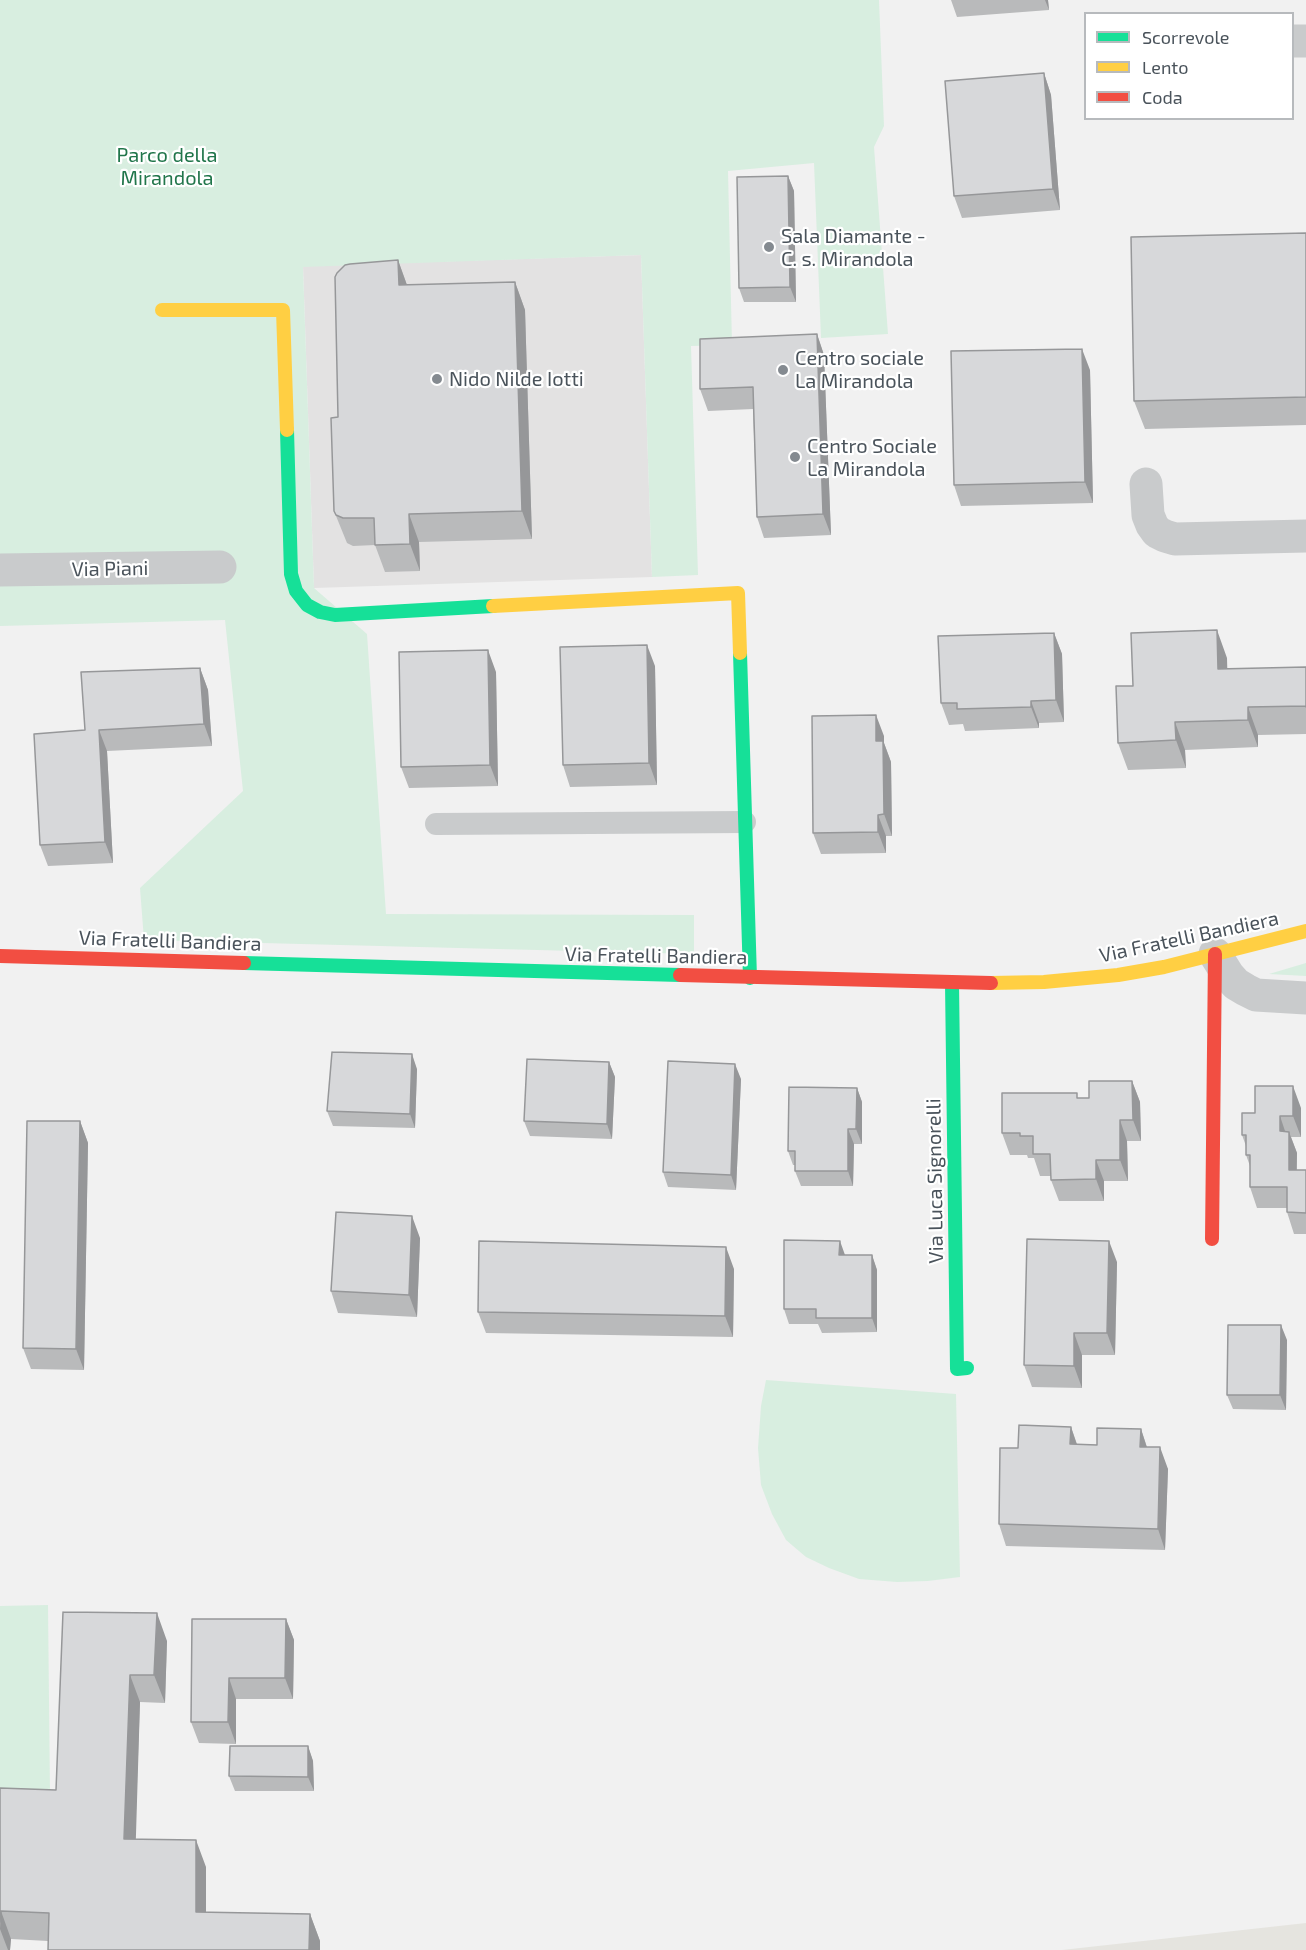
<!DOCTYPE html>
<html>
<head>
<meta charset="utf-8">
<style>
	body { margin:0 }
	#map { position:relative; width:1306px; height:1950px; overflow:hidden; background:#f1f1f1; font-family:"Exo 2",sans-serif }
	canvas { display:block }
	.legend { position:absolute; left:1084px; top:12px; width:210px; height:108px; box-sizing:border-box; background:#fff; border:2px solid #b7babd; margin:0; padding:8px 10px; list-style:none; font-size:18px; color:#4a535b }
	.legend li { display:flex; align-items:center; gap:12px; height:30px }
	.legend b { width:30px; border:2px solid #b7babd }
</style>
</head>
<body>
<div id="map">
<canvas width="1306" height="1950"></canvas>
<ul class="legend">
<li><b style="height:8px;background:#16e098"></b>Scorrevole</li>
<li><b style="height:8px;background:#ffcf43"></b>Lento</li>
<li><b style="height:8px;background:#f24e42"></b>Coda</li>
</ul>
</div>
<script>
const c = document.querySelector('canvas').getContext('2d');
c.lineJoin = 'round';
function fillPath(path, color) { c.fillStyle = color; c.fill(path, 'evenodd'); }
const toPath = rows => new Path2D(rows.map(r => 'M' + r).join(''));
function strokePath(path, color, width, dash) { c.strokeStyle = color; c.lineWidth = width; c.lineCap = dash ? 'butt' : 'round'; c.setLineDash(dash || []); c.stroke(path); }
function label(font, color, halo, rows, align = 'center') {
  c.font = font + ' "Exo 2",sans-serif'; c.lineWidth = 4.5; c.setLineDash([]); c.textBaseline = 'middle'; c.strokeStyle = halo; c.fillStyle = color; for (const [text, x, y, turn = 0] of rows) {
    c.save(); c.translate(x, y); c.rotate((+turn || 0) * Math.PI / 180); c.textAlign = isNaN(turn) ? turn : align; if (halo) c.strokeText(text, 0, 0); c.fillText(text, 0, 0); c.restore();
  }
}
fillPath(toPath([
	[1306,1923,1306,1950,1062,1950]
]), '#e5e4df');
fillPath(toPath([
	[641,255,652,577,314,588,303,266]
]), '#e3e2e2');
fillPath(toPath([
	[0,0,879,0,884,126,874,147,888,334,821,338,814,163,728,171,732,345,691,346,698,575,652,577,641,255,303,267,314,588,367,634,386,914,694,915,694,954,144,940,140,888,243,791,225,620,0,626],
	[1306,963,1306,976,1269,974],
	[766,1380,956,1394,960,1577,928,1581,897,1582,859,1579,829,1568,806,1557,786,1540,772,1514,761,1485,758,1448,761,1406],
	[48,1605,50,1794,0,1796,0,1606]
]), '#d8eee0');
strokePath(toPath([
	[436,824,745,822]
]), '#c9cbcc', 22);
strokePath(toPath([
	[1292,41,1306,41],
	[1146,484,1148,515,1152,525,1157,532,1165,536,1175,539,1306,536],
	[0,570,220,567],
	[1215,954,1228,975,1236,984,1246,990,1256,995,1306,998]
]), '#c9cbcc', 33);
strokePath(toPath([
	[287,430,291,574,296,591,307,605,320,612,335,615,493,606],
	[740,653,750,978],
	[244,963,680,975],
	[952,983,957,1369,967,1368]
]), '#16e098', 14);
strokePath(toPath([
	[162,310,283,310,287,430],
	[493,606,738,593,740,653],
	[991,983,1044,982,1118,975,1164,967,1306,931]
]), '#ffcf43', 14);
strokePath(toPath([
	[0,956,244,963],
	[680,975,991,983],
	[1212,1239,1215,954]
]), '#f24e42', 14);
fillPath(toPath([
	[951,0,1048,0,1049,10,957,17],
	[1044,73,1051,95,1060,210,962,218,954,196],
	[788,176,794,191,796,302,744,302,739,288],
	[1306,233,1306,425,1145,429,1134,401],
	[398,260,407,285,515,282,525,310,532,539,419,542,420,571,385,572,375,545,353,546,347,543,334,511,338,417],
	[817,334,824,355,831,535,764,538,757,517,753,409,708,411,700,389],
	[1090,370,1093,503,961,506,954,485],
	[1054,633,1062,654,1064,722,1039,723,1039,728,965,731,963,724,949,725,941,703],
	[1227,658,1227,669,1306,667,1306,734,1258,735,1258,747,1185,750,1186,768,1128,770,1118,743,1133,686],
	[655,666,657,785,570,787,563,765],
	[200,668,208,690,212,746,107,751,113,863,48,866,40,845,85,730],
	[496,672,498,786,409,788,401,767],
	[884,736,884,743,891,762,892,836,886,836,886,853,821,854,813,833],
	[609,1062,615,1077,612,1139,530,1136,524,1121],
	[417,1069,415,1128,333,1126,327,1111],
	[741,1079,736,1190,668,1187,663,1172],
	[1132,1081,1140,1102,1141,1141,1127,1141,1128,1181,1104,1181,1104,1201,1059,1201,1051,1180,1051,1176,1040,1176,1034,1158,1028,1158,1027,1155,1010,1155,1002,1133,1079,1098,1089,1098],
	[857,1088,862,1102,862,1144,854,1144,853,1186,801,1186,795,1171,795,1165,793,1165,788,1151],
	[1301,1108,1301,1137,1291,1137,1297,1153,1297,1170,1306,1170,1306,1234,1294,1234,1287,1212,1287,1208,1257,1208,1250,1187,1250,1166,1246,1155,1246,1146,1242,1135,1255,1113],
	[80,1121,88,1143,84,1370,31,1369,23,1348],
	[420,1238,417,1317,338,1313,331,1291],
	[845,1255,872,1255,877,1270,877,1332,822,1333,818,1324,789,1324,784,1309],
	[1117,1262,1115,1355,1082,1355,1082,1388,1032,1387,1024,1365],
	[734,1269,733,1337,486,1333,478,1312],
	[1287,1340,1286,1410,1233,1409,1227,1395],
	[1071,1427,1077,1444,1097,1445,1141,1429,1147,1447,1168,1469,1165,1550,1006,1546,999,1524,1018,1448],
	[63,1612,167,1641,165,1703,140,1702,135,1839,206,1867,206,1913,310,1914,320,1941,320,1950,48,1950,48,1941,11,1939,10,1950,0,1950,0,1788,56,1790],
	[192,1619,286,1619,294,1640,293,1699,236,1699,236,1744,199,1743,191,1722],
	[308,1746,313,1761,314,1791,235,1791,229,1776]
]), '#b9babb');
fillPath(toPath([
	[1045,0,1048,0,1049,10],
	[1044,73,1051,95,1060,210,1053,189],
	[788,176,794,191,796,302,790,287],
	[398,260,408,288,399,285],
	[515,282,525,310,532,539,522,511],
	[817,334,824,355,831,535,823,514],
	[1082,349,1090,370,1093,503,1085,482],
	[409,514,419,542,420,571,410,544],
	[1217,630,1227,658,1228,697,1218,669],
	[1054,633,1062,654,1064,722,1056,700],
	[647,645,655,666,657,785,649,763],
	[488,650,496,672,498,786,490,765],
	[200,668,208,690,212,746,204,724],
	[1031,701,1039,723,1039,728,1031,707],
	[1248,707,1258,735,1258,747,1248,720],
	[876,715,884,736,884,743,891,762,892,836,884,814,876,741],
	[1175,722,1185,750,1186,768,1176,740],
	[99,730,107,751,113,863,105,842],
	[878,815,886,836,886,853,878,832],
	[412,1054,417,1069,415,1128,410,1114],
	[609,1062,615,1077,612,1139,607,1124],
	[735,1064,741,1079,736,1190,731,1175],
	[1132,1081,1140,1102,1141,1141,1133,1120],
	[1293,1086,1301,1108,1301,1137,1293,1116],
	[857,1088,862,1102,862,1144,856,1129],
	[1280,1116,1287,1137,1280,1131],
	[1120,1120,1127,1141,1128,1181,1120,1160],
	[80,1121,88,1143,84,1370,76,1349],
	[848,1129,854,1144,853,1186,848,1171],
	[1289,1132,1297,1153,1296,1192,1289,1170],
	[1096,1160,1104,1181,1104,1201,1096,1179],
	[412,1216,420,1238,417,1317,409,1295],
	[840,1241,845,1255,839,1255],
	[1109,1241,1117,1262,1115,1355,1107,1333],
	[726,1247,734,1269,733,1337,725,1316],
	[872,1255,877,1270,877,1332,872,1318],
	[1281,1325,1287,1340,1286,1410,1280,1395],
	[1074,1333,1082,1355,1082,1388,1074,1366],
	[1071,1427,1078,1448,1070,1444],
	[1141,1429,1148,1451,1140,1447],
	[1160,1447,1168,1469,1165,1550,1158,1529],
	[157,1613,167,1641,165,1703,154,1675],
	[286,1619,294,1640,293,1699,285,1678],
	[130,1675,140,1702,135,1867,124,1839],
	[229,1678,236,1699,236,1744,228,1722],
	[308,1746,313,1761,314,1791,308,1777],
	[196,1840,206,1867,206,1940,196,1912],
	[1,1911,11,1939,10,1950,8,1950,0,1929],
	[310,1914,320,1941,320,1950,309,1950]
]), '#969799');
const building = toPath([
	[1044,73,1053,189,954,196,945,81,1044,73],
	[788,176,790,287,739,288,737,177,788,176],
	[1306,233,1306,397,1134,401,1131,237,1306,233],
	[398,260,399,285,515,282,522,511,409,514,410,544,375,545,374,518,343,518,336,515,334,511,331,418,338,417,335,277,337,273,345,265,350,264,398,260],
	[817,334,823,514,757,517,753,387,700,389,700,339,817,334],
	[1082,349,1085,482,954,485,951,351,1082,349],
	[1217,630,1218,669,1306,667,1306,707,1306,706,1248,707,1248,720,1175,722,1176,740,1118,743,1116,686,1133,686,1131,633,1217,630],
	[1054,633,1056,700,1031,701,1031,707,957,709,957,703,941,703,938,636,1054,633],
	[647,645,649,763,563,765,560,647,647,645],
	[488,650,490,765,401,767,399,652,488,650],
	[200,668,204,724,99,730,105,842,40,845,34,734,85,730,81,672,200,668],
	[876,715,876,741,883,741,884,814,878,815,878,832,813,833,812,716,876,715],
	[332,1052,412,1054,410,1114,327,1111,332,1052],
	[527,1059,609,1062,607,1124,524,1121,527,1059],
	[668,1061,735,1064,731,1175,663,1172,668,1061],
	[1089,1081,1132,1081,1133,1120,1120,1120,1120,1160,1096,1160,1096,1179,1051,1180,1050,1154,1033,1154,1033,1136,1020,1136,1020,1133,1002,1133,1002,1093,1077,1093,1077,1098,1089,1098,1089,1081],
	[1255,1086,1293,1086,1293,1116,1280,1116,1280,1131,1289,1132,1289,1170,1306,1170,1306,1213,1287,1212,1287,1187,1250,1187,1250,1155,1246,1155,1246,1135,1242,1135,1242,1113,1255,1113,1255,1086],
	[789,1087,857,1088,856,1129,848,1129,848,1171,795,1171,795,1151,788,1151,789,1087],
	[27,1121,80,1121,76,1349,23,1348,27,1121],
	[336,1212,412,1216,409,1295,331,1291,336,1212],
	[1027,1239,1109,1241,1107,1333,1074,1333,1074,1366,1024,1365,1027,1239],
	[784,1240,840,1241,839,1255,872,1255,872,1318,816,1318,816,1309,784,1309,784,1240],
	[479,1241,726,1247,725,1316,478,1312,479,1241],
	[1228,1325,1281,1325,1280,1395,1227,1395,1228,1325],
	[1019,1425,1071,1427,1070,1444,1097,1445,1097,1428,1141,1429,1140,1447,1160,1447,1158,1529,999,1524,1000,1448,1018,1448,1019,1425],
	[63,1612,157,1613,154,1675,130,1675,124,1839,196,1840,196,1912,310,1914,309,1950,48,1950,49,1913,1,1911,0,1922,0,1788,56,1790,63,1612],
	[192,1619,286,1619,285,1678,229,1678,228,1722,191,1722,192,1619],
	[230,1746,308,1746,308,1777,229,1776,230,1746]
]);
fillPath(building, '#d7d8da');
strokePath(building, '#969799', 1.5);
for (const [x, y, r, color] of [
	[769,247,6,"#848a90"],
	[783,370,6,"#848a90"],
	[437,379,6,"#848a90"],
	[795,457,6,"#848a90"]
]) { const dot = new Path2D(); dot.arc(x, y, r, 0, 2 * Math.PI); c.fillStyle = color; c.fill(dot); strokePath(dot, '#fff', 2); }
label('20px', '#21764b', '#fff', [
	["Parco della",167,155],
	["Mirandola",167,178]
]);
label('20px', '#4a535b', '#fff', [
	["Sala Diamante -",781,236],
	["C. s. Mirandola",781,259],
	["Centro sociale",795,358],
	["La Mirandola",795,381],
	["Nido Nilde Iotti",449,379],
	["Centro Sociale",807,446],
	["La Mirandola",807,469]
], 'left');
label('20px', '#4a535b', '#fff', [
	["Via Piani",110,569,-1],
	["Via Fratelli Bandiera",1189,937,-12],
	["Via Fratelli Bandiera",170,941,2],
	["Via Fratelli Bandiera",656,956,1],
	["Via Luca Signorelli",935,1181,-91]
]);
</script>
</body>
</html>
